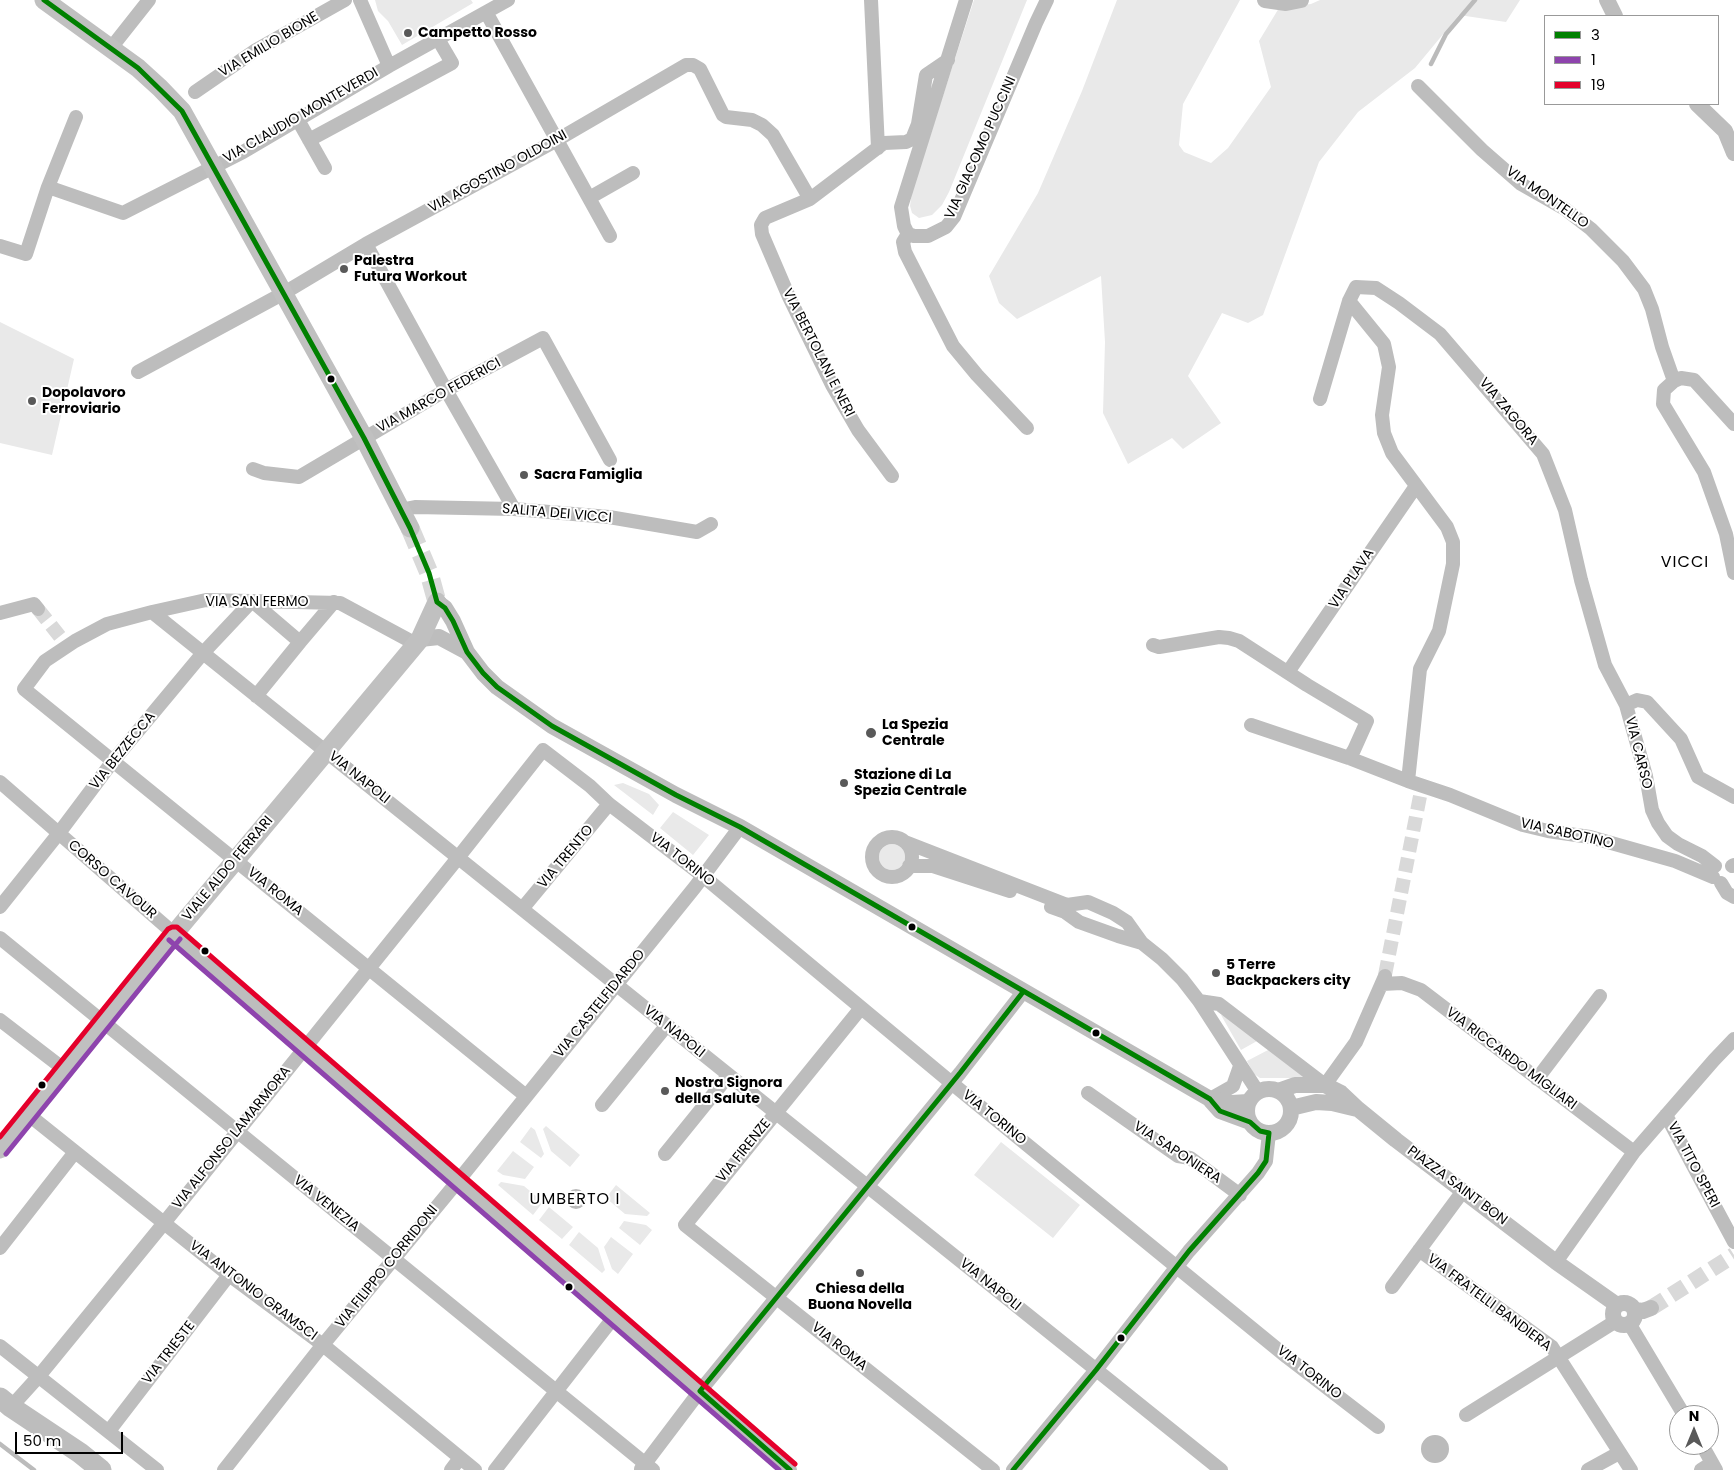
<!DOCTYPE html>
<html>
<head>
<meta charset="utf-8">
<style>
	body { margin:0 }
	#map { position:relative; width:1734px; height:1470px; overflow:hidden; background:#fff; font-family:Poppins,sans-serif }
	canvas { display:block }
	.legend { position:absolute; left:1544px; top:15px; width:175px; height:90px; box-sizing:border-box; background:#fff; border:1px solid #999; margin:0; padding:6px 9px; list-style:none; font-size:15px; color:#000 }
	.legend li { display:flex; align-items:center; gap:10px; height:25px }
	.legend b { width:25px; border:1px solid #999 }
	.north { position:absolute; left:1669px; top:1405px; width:50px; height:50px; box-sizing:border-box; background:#fff; border:1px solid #999; border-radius:50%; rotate:0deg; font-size:14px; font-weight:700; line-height:20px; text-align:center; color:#000 }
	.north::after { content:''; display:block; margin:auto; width:18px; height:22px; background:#595959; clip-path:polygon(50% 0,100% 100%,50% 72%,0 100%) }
	.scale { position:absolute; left:15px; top:1432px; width:108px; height:22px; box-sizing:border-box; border:2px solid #000; border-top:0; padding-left:6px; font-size:15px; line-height:18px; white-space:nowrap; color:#000; -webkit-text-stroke:4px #fff; paint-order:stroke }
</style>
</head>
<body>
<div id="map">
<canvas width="1734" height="1470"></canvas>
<ul class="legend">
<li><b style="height:6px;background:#008000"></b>3</li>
<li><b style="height:6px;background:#8e44ad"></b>1</li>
<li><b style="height:6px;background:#e4002b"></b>19</li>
</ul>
<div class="north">N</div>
<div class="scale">50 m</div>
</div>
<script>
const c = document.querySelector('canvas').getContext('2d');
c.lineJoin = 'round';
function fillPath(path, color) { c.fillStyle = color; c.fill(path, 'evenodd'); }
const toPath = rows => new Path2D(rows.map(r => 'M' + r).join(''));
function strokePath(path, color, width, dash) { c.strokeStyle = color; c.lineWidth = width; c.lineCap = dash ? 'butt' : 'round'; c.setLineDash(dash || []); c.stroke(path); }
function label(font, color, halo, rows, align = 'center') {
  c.font = font + ' Poppins,sans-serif'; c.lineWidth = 4; c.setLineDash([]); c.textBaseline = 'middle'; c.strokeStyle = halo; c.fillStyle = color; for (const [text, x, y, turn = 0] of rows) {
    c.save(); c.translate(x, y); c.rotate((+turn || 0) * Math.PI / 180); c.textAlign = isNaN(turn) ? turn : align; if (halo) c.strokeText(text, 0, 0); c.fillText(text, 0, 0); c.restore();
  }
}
fillPath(toPath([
	[375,0,471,0,473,3,402,45,388,21,378,11],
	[974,0,1027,0,949,192,942,205,932,215,919,218,912,213,910,206,912,191],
	[1117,0,1240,0,1183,104,1179,145,1184,152,1211,163,1228,148,1271,87,1259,41,1279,8,1311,4,1320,0,1520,0,1506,22,1459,15,1415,68,1358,112,1319,162,1263,315,1248,323,1222,313,1188,376,1221,423,1183,449,1172,438,1128,464,1103,413,1105,342,1101,276,1017,319,999,303,989,276,1038,193,1082,91],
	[0,322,74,359,52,455,0,443],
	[623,783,649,794,659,805,653,815,614,785],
	[673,812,709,835,693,855,660,828],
	'879 857a13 13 0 1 1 26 0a13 13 0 1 1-26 0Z',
	[1221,1015,1226,1016,1257,1041,1241,1050],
	[1270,1049,1305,1078,1260,1078,1254,1074,1247,1061],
	[546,1126,580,1155,570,1167,551,1151,543,1129],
	[531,1127,535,1130,544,1154,541,1158,520,1142],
	[1001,1142,1080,1205,1053,1238,974,1175],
	[513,1151,534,1167,525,1179,503,1175,497,1171],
	[501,1182,524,1186,543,1202,533,1215,498,1185],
	[616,1185,650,1213,647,1216,625,1214,606,1198],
	[549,1207,573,1227,562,1239,539,1220],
	[624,1221,646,1225,652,1230,640,1245,619,1228],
	[579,1232,598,1248,605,1270,602,1273,569,1245],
	[611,1237,633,1254,618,1274,612,1269,604,1247]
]), '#e9e9e9');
fillPath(toPath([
	'566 1199a10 10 0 1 1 20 0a10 10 0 1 1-20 0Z',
	'1421 1449a14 14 0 1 1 28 0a14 14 0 1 1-28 0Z'
]), '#bbb');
strokePath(toPath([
	[1431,64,1446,34,1475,0],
	[0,1444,34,1470]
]), '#bbb', 4.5);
strokePath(toPath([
	[38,609,61,638],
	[1385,975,1422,786]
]), '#d9d9d9', 14, [14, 7]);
strokePath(toPath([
	[1651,1308,1734,1255]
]), '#d9d9d9', 16, [16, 8]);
strokePath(toPath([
	[410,528,429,573,437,602]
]), '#d9d9d9', 19, [19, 9]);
strokePath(toPath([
	[360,0,389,66],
	[871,0,878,148],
	[966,0,901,207,904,226,908,234,914,236,928,236,946,227,954,217,1036,23,1047,0],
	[486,12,610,236],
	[111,48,149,0],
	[1418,86,1482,150,1521,184,1565,209,1591,229,1623,261,1644,289,1652,309,1662,347,1674,381],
	[195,92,256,50,345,0],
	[298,120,325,168],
	[309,140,452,63,438,39],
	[48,187,123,213,243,152,389,66,508,0],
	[589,198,633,173],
	[908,234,903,242,905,252,953,346,977,375,1027,428],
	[366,244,446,390,514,509],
	[0,246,26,254,48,187,76,117],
	[1349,301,1384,344,1389,367,1382,415,1384,433,1392,453,1447,527,1453,542,1453,564,1439,631,1420,669,1408,781,1450,795,1523,825,1548,831,1590,837,1675,861,1713,877],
	[138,372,284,293,366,244,557,140,686,65,693,65,700,69,723,115,726,117,752,120,762,125,773,135,810,199],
	[1320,399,1349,301,1356,287,1376,288,1399,303,1440,334,1543,454,1565,510,1581,580,1605,665,1626,705],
	[1734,424,1694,380,1681,378,1674,381,1664,390,1663,404,1704,472,1726,534,1734,573],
	[253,469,264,473,299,477,446,390,543,338,610,460],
	[892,476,858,430,832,385,789,297,762,234,761,225,765,218,810,199,884,143,906,142,912,139,918,124,926,75,948,60],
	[400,510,415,507,514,509,609,517,697,532,711,524],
	[252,601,300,642,256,696],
	[152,612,1221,1470],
	[0,613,34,604,38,609],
	[300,642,334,602],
	[416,644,340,603,206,600,152,612,107,624,75,641,45,661,24,689,526,1096],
	[1153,645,1159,647,1219,637,1229,638,1239,641,1307,685,1367,721,1354,750,1349,758],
	[1288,672,1416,486],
	[1251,725,1349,758,1408,781],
	[0,782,790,1470],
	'872 857a20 20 0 1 1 40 0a20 20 0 1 1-40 0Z',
	[905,842,1067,905,1088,902,1113,913,1127,922,1142,943,1162,959,1182,979,1199,1001,1258,1092],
	[909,866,933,866,1010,891],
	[1715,866,1702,856,1678,844,1667,836,1658,823,1652,810,1646,776,1626,705,1637,700,1647,702,1681,739,1698,777,1734,797],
	[1732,866,1734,865],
	[1721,883,1727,893,1734,897],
	[0,907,59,833,113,761,203,653,252,601],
	[1051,907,1065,912,1079,922,1118,936,1142,943],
	[522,909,609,804],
	[0,938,653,1470],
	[1382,984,1402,983,1421,990,1634,1152],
	[1199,1001,1219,1004,1325,1085,1356,1042,1385,976],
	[861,1008,685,1225,993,1470],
	[0,1020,65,1070],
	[1537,1079,1600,996],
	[1088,1093,1178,1156,1190,1158,1240,1195],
	[1210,1099,1233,1086,1240,1066],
	[602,1105,667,1025],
	[29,1115,229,1275,323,1345,475,1470],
	[1666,1115,1734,1242],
	[665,1154,729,1075],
	[0,1248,75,1152],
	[1419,1250,1552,1347,1631,1470],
	[1556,1262,1634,1152,1714,1060,1734,1039],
	[1392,1287,1463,1191],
	[1629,1323,1684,1415],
	[0,1346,157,1470],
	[11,1407,39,1376,164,1223,453,864,543,750,590,786,609,804,703,876,960,1090,1287,1357,1378,1427],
	[1466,1415,1616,1321],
	[109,1431,229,1275],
	[1702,1445,1716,1470],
	[641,1469,700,1391,960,1073,1023,992],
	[224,1470,317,1352,458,1181,695,887,740,827],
	[451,1470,460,1458],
	[495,1470,614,1317],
	[1013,1470,1096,1370,1189,1251,1258,1173,1266,1161,1269,1133],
	[1588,1470,1619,1453],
	[1701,1470,1712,1463]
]), '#bdbdbd', 14);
strokePath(toPath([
	[1265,0,1286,3,1301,0],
	[1607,0,1615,16],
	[1697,104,1725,131,1734,153],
	[437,602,445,608,453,621,467,652,483,673,497,687,552,726,676,795,740,827,1210,1099,1232,1103,1248,1102],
	[420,639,439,637,467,652],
	'1247 1111a22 22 0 1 1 44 0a22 22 0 1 1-44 0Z',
	[1278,1091,1295,1085,1325,1085,1341,1093,1358,1109,1396,1140,1556,1262,1617,1305],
	[1211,1101,1220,1111,1250,1122],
	[1291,1108,1316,1102,1332,1103,1357,1109],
	'1613 1314a11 11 0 1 1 22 0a11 11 0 1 1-22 0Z',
	[1635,1310,1643,1311,1651,1308]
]), '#bdbdbd', 16);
strokePath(toPath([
	[44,0,138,68,160,88,182,111,364,438,410,528],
	[0,1149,174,934,416,644,420,639,437,602]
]), '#c0c0c0', 19);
strokePath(toPath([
	[0,1398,11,1407,80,1453,101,1470]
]), '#bdbdbd', 21);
strokePath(toPath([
	[44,0,138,68,182,111,364,438,410,528,429,573,437,602,445,608,453,621,467,652,483,673,497,687,552,726,676,795,740,827,1210,1099,1220,1111,1250,1122,1260,1131,1269,1133,1266,1161,1258,1173,1189,1251,1096,1370,1013,1470],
	[790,1470,700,1391,960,1073,1023,992]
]), '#008000', 5);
strokePath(toPath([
	[169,940,779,1470],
	[6,1154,180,939]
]), '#8e44ad', 5);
strokePath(toPath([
	[0,1137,168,929,172,927,177,927,795,1464]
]), '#e4002b', 5);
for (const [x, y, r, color] of [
	[408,33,5,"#595959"],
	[344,269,5,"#595959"],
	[331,379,4.5,"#000"],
	[32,401,5,"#595959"],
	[524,475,5,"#595959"],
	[871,733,6,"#595959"],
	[844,783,5,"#595959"],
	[912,927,4.5,"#000"],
	[205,951,4.5,"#000"],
	[1216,973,5,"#595959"],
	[1096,1033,4.5,"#000"],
	[42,1085,4.5,"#000"],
	[665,1091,5,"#595959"],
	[860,1273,5,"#595959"],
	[569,1287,4.5,"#000"],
	[1121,1338,4.5,"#000"]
]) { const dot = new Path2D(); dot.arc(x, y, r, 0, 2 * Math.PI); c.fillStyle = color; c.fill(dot); strokePath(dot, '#fff', 2); }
label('bold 14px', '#000', '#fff', [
	["Campetto Rosso",418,33],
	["Palestra",354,261],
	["Futura Workout",354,277],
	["Dopolavoro",42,393],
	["Ferroviario",42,409],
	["Sacra Famiglia",534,475],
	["La Spezia",882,725],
	["Centrale",882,741],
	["Stazione di La",854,775],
	["Spezia Centrale",854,791],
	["5 Terre",1226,965],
	["Backpackers city",1226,981],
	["Nostra Signora",675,1083],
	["della Salute",675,1099],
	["Chiesa della",860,1289,"center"],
	["Buona Novella",860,1305,"center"]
], 'left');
label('14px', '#000', '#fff', [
	["VIA EMILIO BIONE",269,45,-31],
	["VIA CLAUDIO MONTEVERDI",301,116,-30],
	["VIA GIACOMO PUCCINI",981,148,-66],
	["VIA AGOSTINO OLDOINI",498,172,-29],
	["VIA MONTELLO",1547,198,35],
	["VIA BERTOLANI E NERI",818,353,63],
	["VIA MARCO FEDERICI",439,396,-29],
	["VIA ZAGORA",1508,412,50],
	["SALITA DEI VICCI",557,514,5],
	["VIA PLAVA",1352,579,-56],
	["VIA SAN FERMO",257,602],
	["VIA BEZZECCA",123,751,-51],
	["VIA CARSO",1638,753,76],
	["VIA NAPOLI",359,778,39],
	["VIA SABOTINO",1567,834,13],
	["VIA TRENTO",566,857,-50],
	["VIA TORINO",682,860,38],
	["VIALE ALDO FERRARI",228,869,-50],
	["CORSO CAVOUR",112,880,41],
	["VIA ROMA",275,892,39],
	["VIA CASTELFIDARDO",600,1004,-51],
	["VIA NAPOLI",674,1032,39],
	["VIA RICCARDO MIGLIARI",1511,1059,37],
	["VIA TORINO",994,1118,39],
	["VIA ALFONSO LAMARMORA",232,1138,-51],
	["VIA FIRENZE",744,1151,-51],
	["VIA SAPONIERA",1177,1153,33],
	["VIA TITO SPERI",1693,1165,62],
	["PIAZZA SAINT BON",1457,1186,37],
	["VIA VENEZIA",326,1204,39],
	["VIA FILIPPO CORRIDONI",387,1267,-51],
	["VIA NAPOLI",990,1285,39],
	["VIA ANTONIO GRAMSCI",253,1291,37],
	["VIA FRATELLI BANDIERA",1489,1303,37],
	["VIA ROMA",839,1347,39],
	["VIA TRIESTE",169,1353,-52],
	["VIA TORINO",1309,1373,38]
]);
c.letterSpacing = '1px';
label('16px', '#000', '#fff', [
	["VICCI",1685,563],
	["UMBERTO I",575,1200]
]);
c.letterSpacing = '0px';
</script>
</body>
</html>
